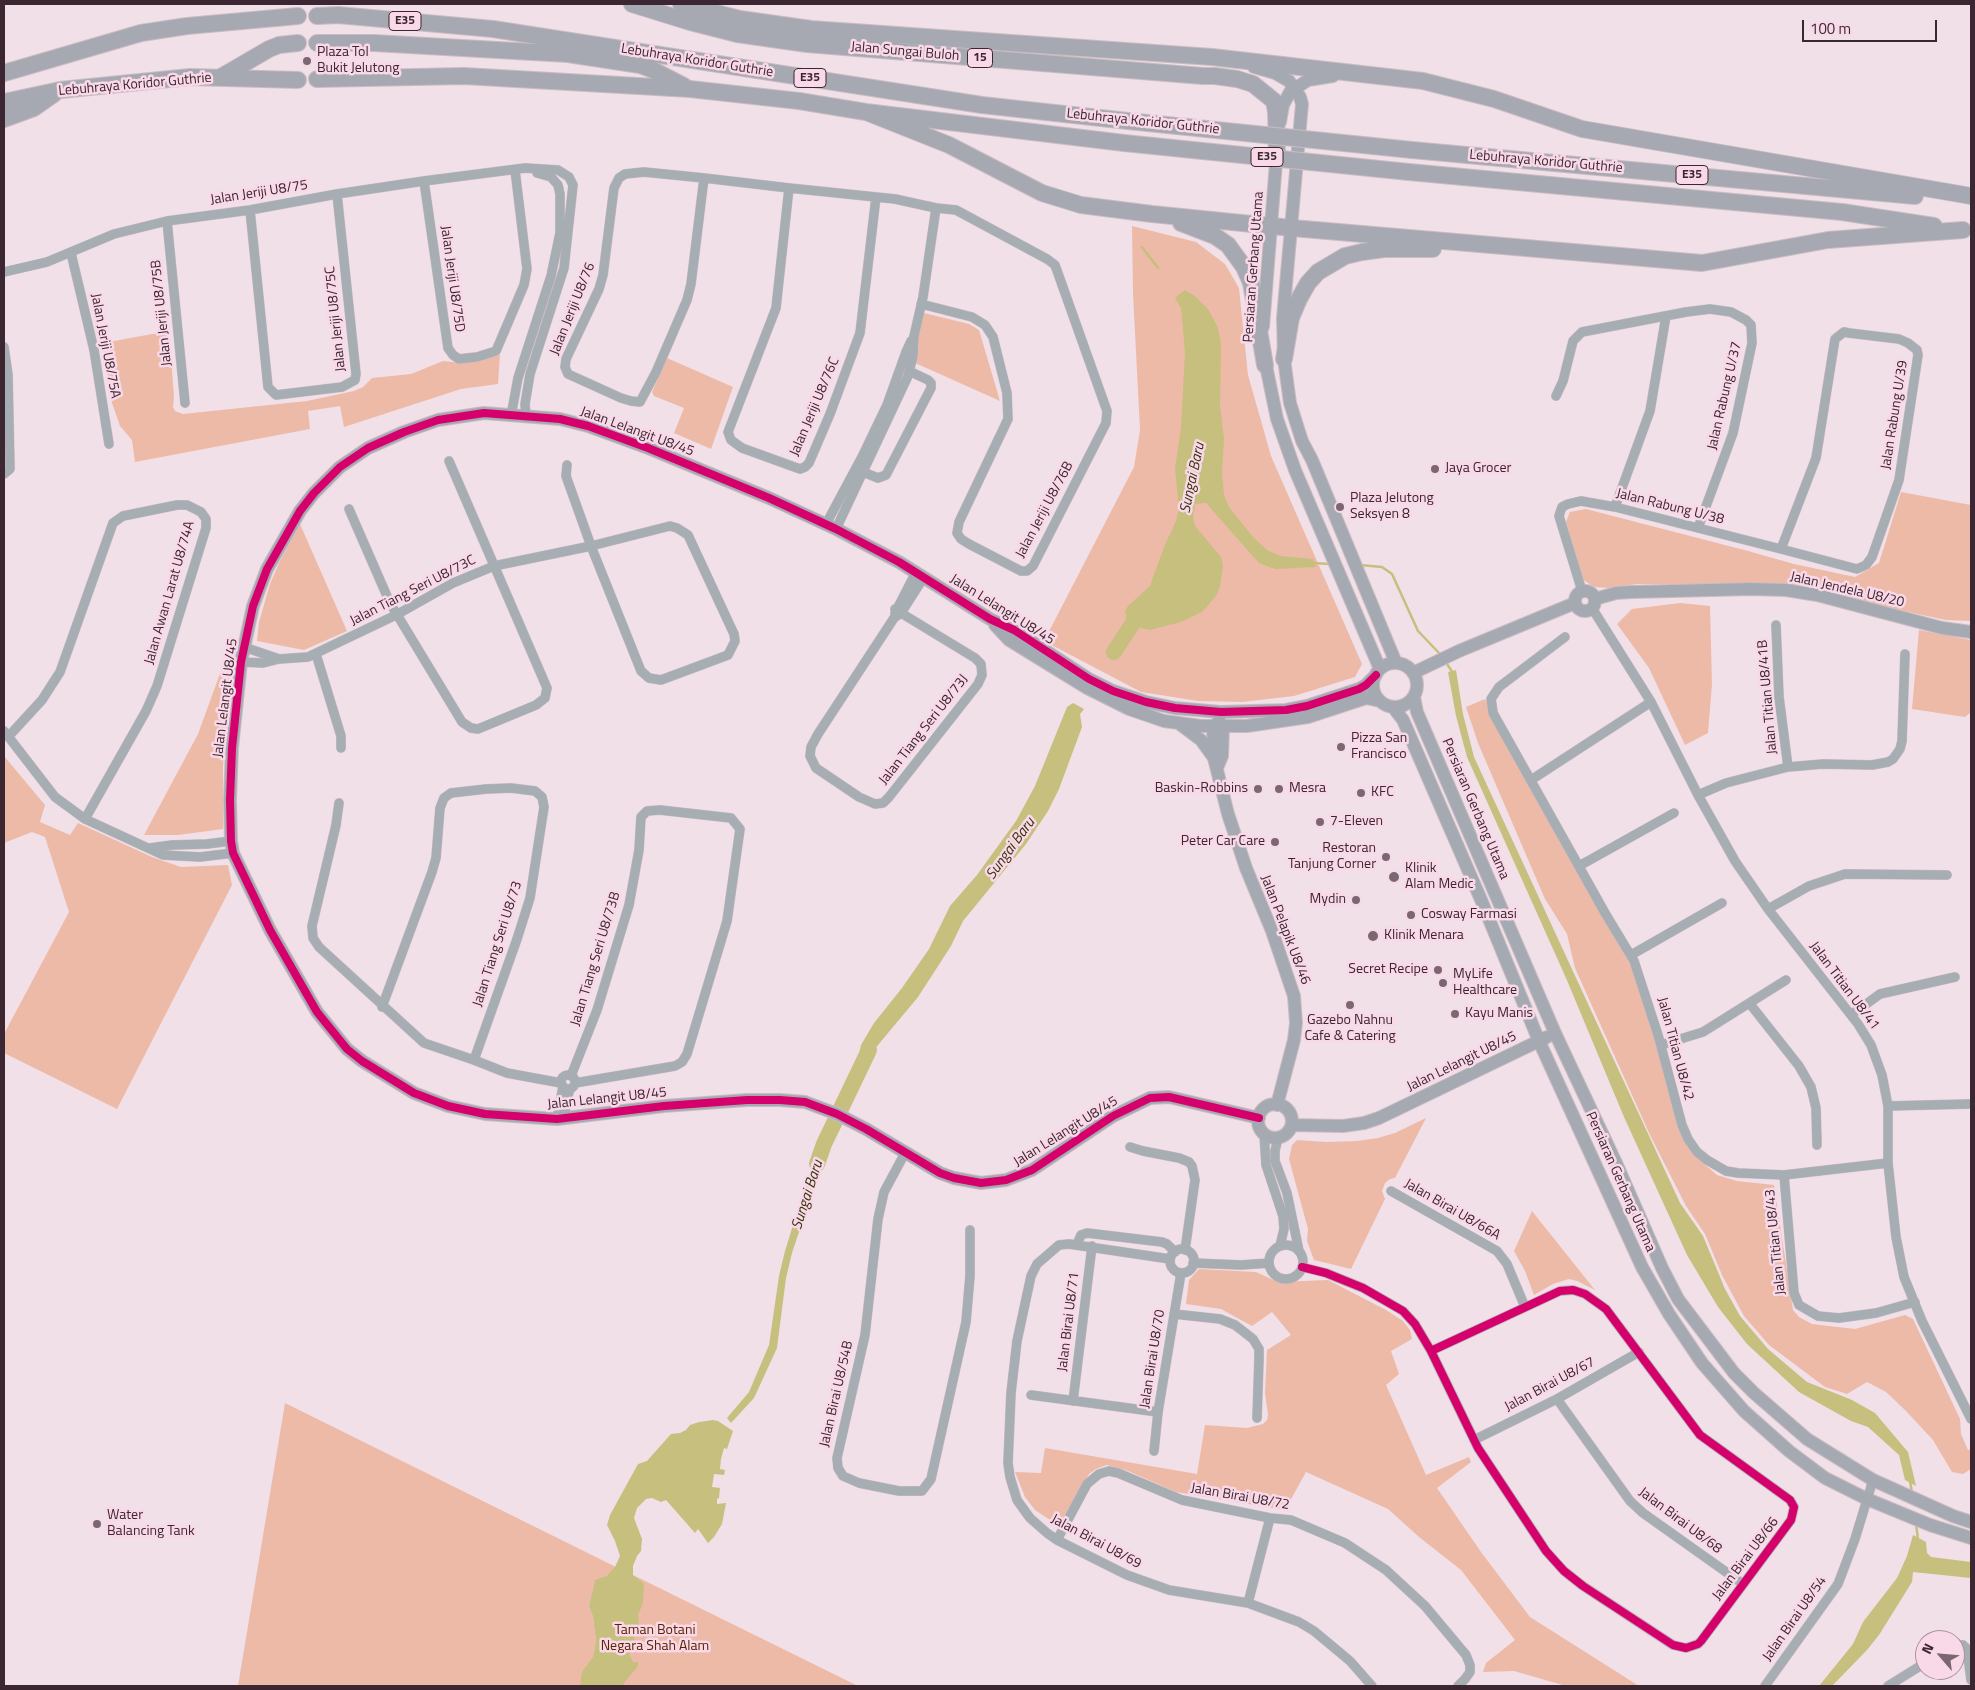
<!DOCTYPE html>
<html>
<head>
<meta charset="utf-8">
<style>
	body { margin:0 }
	#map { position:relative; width:1975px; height:1690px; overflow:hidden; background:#f1e0e8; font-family:"Titillium Web",sans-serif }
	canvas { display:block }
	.frame { position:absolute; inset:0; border:5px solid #3b2631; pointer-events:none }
	.north { position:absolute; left:1915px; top:1630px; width:50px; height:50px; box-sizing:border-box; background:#f9d8e8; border:1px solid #ad919f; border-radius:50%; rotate:297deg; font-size:14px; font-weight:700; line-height:20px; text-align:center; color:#3b2631 }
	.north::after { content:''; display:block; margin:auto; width:18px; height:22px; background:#7b6771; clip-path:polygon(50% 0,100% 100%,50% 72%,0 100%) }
	.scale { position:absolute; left:1802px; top:20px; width:135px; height:22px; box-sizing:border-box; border:2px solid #3b2631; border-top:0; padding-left:6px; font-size:15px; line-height:18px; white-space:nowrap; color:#3b2631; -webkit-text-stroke:4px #f9d8e8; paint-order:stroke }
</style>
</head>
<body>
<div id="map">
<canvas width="1975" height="1690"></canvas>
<div class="frame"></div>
<div class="north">N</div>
<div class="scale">100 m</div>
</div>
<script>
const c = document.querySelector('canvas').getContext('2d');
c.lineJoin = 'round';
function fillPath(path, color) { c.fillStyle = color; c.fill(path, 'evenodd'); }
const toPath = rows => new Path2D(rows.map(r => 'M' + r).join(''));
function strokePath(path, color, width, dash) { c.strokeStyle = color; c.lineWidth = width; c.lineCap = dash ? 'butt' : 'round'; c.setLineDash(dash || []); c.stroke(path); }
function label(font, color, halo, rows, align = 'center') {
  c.font = font + ' "Titillium Web",sans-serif'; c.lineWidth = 5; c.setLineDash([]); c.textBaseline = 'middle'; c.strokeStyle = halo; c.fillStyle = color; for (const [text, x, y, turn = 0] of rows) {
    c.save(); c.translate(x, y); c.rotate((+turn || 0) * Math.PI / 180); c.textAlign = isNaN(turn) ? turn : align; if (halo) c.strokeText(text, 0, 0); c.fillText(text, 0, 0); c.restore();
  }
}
fillPath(toPath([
	[1132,226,1196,242,1225,264,1239,288,1248,375,1271,456,1362,664,1355,677,1294,696,1242,702,1198,701,1141,692,1044,641,1134,467,1140,430,1133,294],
	[924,313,969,324,979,330,1000,401,913,362,921,319],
	[169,331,174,397,173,407,175,411,183,414,307,401,354,391,363,387,372,378,411,374,443,361,463,363,500,355,498,384,461,389,344,427,340,406,308,411,310,429,135,462,132,440,120,426,112,403,103,343],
	[667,358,733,387,711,449,674,433,684,408,654,396,652,392],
	[1901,492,1971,505,1971,621,1946,620,1772,583,1734,585,1637,584,1609,588,1594,587,1582,579,1566,522,1570,512,1586,509,1748,551,1794,564,1855,577,1879,563],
	[300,524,347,631,304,650,257,641,259,622,270,584,279,563],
	[1680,603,1710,606,1712,684,1708,733,1685,745,1649,668,1617,624,1632,609],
	[1919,630,1971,640,1971,712,1965,717,1912,709],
	[222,668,231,670,223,766,223,829,178,835,144,835,198,734],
	[1485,699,1499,729,1630,964,1641,991,1678,1126,1693,1154,1717,1175,1737,1181,1774,1185,1793,1310,1799,1317,1812,1324,1855,1329,1905,1315,1913,1319,1960,1419,1961,1434,1968,1450,1971,1450,1971,1469,1963,1474,1952,1472,1933,1440,1905,1410,1886,1392,1867,1382,1847,1394,1825,1387,1769,1345,1744,1316,1722,1275,1705,1234,1686,1206,1650,1135,1575,968,1567,934,1545,899,1478,743,1466,707],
	[4,756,45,805,40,822,70,835,78,823,152,857,181,867,228,865,232,885,117,1109,4,1053,4,1034,69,912,45,837,32,832,4,843],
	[1426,1118,1395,1178,1390,1179,1385,1183,1382,1191,1385,1199,1351,1269,1314,1260,1307,1241,1308,1229,1289,1159,1292,1145,1297,1140,1326,1142,1357,1141,1378,1138,1395,1133],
	[1532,1211,1595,1290,1577,1281,1569,1279,1553,1284,1534,1295,1525,1271,1514,1251],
	[1199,1269,1256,1272,1278,1282,1328,1280,1386,1310,1403,1321,1410,1330,1412,1339,1391,1351,1399,1374,1386,1385,1426,1475,1469,1457,1471,1462,1437,1488,1481,1552,1530,1617,1639,1686,1566,1686,1514,1671,1483,1672,1486,1663,1515,1640,1461,1570,1419,1537,1388,1509,1306,1472,1285,1510,1176,1492,1128,1471,1107,1465,1096,1469,1089,1474,1059,1526,1035,1510,1025,1497,1015,1472,1041,1473,1045,1448,1197,1474,1205,1425,1247,1428,1263,1424,1267,1420,1268,1415,1265,1393,1267,1350,1291,1335,1272,1312,1252,1326,1221,1309,1186,1304,1189,1280],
	[285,1403,616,1567,606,1576,595,1581,589,1606,593,1617,596,1641,594,1654,633,1575,858,1686,238,1686]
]), '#edbaa7');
fillPath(toPath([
	[1185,290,1195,296,1208,309,1218,328,1221,344,1220,405,1224,440,1222,472,1224,495,1229,507,1252,536,1267,550,1280,556,1313,559,1316,567,1275,569,1259,563,1206,503,1195,504,1193,518,1195,526,1221,557,1223,565,1220,587,1216,596,1202,612,1181,622,1150,630,1137,627,1127,620,1125,611,1128,606,1150,586,1164,547,1176,521,1179,509,1175,468,1181,428,1185,352,1181,308,1175,298],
	[1456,670,1463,714,1474,757,1680,1203,1703,1236,1725,1289,1740,1316,1768,1349,1807,1382,1852,1400,1875,1413,1908,1452,1916,1486,1905,1480,1899,1455,1868,1427,1851,1421,1799,1392,1747,1344,1718,1307,1687,1255,1624,1117,1566,978,1467,757,1456,716,1448,672],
	[1073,703,1084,709,1080,714,1082,727,1059,789,1048,811,1026,844,963,921,951,946,918,997,873,1051,862,1070,856,1068,861,1045,874,1023,902,988,929,949,950,906,977,875,1016,821,1035,786,1067,707],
	[822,1142,828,1145,792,1253,786,1278,777,1348,754,1398,731,1423,727,1418,749,1392,769,1345,779,1276,785,1251,801,1199],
	[713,1420,718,1421,733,1431,727,1449,724,1448,721,1459,720,1469,725,1470,724,1475,714,1474,712,1487,720,1488,719,1498,717,1499,717,1504,726,1503,722,1524,714,1537,708,1543,698,1529,695,1533,666,1500,661,1502,652,1498,646,1499,637,1508,634,1518,642,1539,641,1551,637,1556,633,1566,633,1575,644,1584,643,1603,638,1615,639,1622,634,1632,635,1650,629,1654,633,1662,638,1662,638,1666,624,1683,623,1686,580,1686,582,1672,593,1657,596,1641,593,1617,589,1606,595,1580,606,1576,615,1567,620,1556,615,1541,607,1525,610,1515,638,1464,647,1461,671,1434,680,1433,686,1430,690,1425,699,1422],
	[1913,1535,1926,1542,1927,1553,1931,1557,1971,1562,1971,1578,1913,1572,1912,1582,1879,1635,1867,1650,1832,1686,1819,1686,1853,1644,1863,1622,1897,1578,1907,1556]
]), '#c6bf7e');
strokePath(toPath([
	[1142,247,1158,268],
	[1313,563,1330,564],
	[1360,565,1382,567,1392,574,1418,631,1440,654],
	[1445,661,1453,673],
	[1910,1481,1912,1493],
	[1916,1523,1918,1540]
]), '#c6bf7e', 2.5);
strokePath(toPath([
	[1114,652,1144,606],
	[817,1164,824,1144,869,1050]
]), '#c6bf7e', 16);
const street = toPath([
	[704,178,691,284,687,300,656,372,640,402,631,401,621,398,568,374,565,367,566,359,599,289,603,275,614,188,619,178,625,174,644,172,704,178,789,188,895,199,936,208,956,210,1047,259,1055,265,1107,411,1106,423,1033,566,1027,571,1021,571,969,544,961,539,957,533,959,522,1008,419,1007,393,993,337,985,325,972,317,921,304],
	[424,181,448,348,453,355,459,359,477,357,496,351,524,285,527,269,515,170],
	[789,188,776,308,728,432,731,440,742,448,800,469,805,467,809,463,830,414,860,333,876,197],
	[250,210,268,387,276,395,342,387,355,380,356,374,337,194],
	[167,221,185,403],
	[71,253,94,350,109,444],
	[4,272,47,262,114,234,167,221,250,210,337,194,424,181,525,168,558,170,569,177,573,185,564,268,530,374,525,404,526,417],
	[4,347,8,375,10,469,4,474],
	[1556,396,1563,381,1573,341,1582,332,1686,312,1710,309,1731,312,1746,320,1751,325,1752,343,1733,433,1698,528],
	[511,416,518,378,551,276,560,233,560,194,558,185,551,177,537,173],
	[863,472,878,478,886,475,931,388,931,383,928,380,909,371],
	[1615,507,1650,411,1666,316],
	[349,509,390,603,462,722,471,728,478,729,536,705,545,698,547,688,449,461],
	[826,524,863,455,887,405,906,352,911,341],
	[836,529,908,376,913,356,914,336,923,297,936,208],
	[1582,591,1559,516,1562,507,1568,504,1581,501,1615,507,1781,549,1857,569,1866,565,1872,557,1899,480,1918,355,1917,350,1908,343,1899,339,1849,333,1844,332,1835,339,1816,458,1781,549],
	[1592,608,1651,702,1698,795,1735,861,1768,909,1858,1024,1871,1045,1882,1075,1888,1106,1888,1163,1896,1237,1904,1277,1922,1321,1971,1419],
	[895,609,901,613,975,658,981,664,982,675,978,684,889,797,883,803,875,804,859,797,816,768,810,756,811,747,818,734,894,618,901,613,924,577],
	[895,613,916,572],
	[1776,625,1779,697,1788,767],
	[1565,637,1499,687,1491,699,1492,705,1493,713,1605,913,1634,961,1658,1035,1682,1125,1688,1139,1697,1152,1707,1160,1726,1171,1738,1173,1784,1175,1888,1163],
	[244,647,279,659,308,657,396,615,453,583,494,566,591,546,670,526,677,528,688,535,734,634,735,641,728,655,661,680,649,678,641,671,591,546,566,476,567,465],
	[316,654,341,736,341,748],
	[241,662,263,663,279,659],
	[4,731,55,797,85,819,163,855,200,857,233,853],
	[8,737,42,700,60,672,113,523,123,516,177,505,187,505,201,512,206,519,206,528,157,686,146,711,85,819],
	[1531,780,1651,702],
	[1698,795,1726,783,1788,767,1823,764,1872,765,1888,762,1893,759,1900,749,1902,741,1905,654],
	[339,803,336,825,312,926,313,938,319,947,424,1043,474,1060,507,1073,561,1083],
	[150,848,172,845,207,844,231,841],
	[1579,866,1674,813],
	[1768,909,1809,886,1845,874,1947,875],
	[1631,955,1722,903],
	[1750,1004,1799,1066,1811,1087,1816,1108,1817,1145],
	[382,1007,432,872,436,858,440,808,444,798,451,793,486,789,511,788,535,791,542,797,544,807,530,898,517,939,474,1060],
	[1851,1015,1880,994,1955,977],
	[1661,1045,1703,1032,1786,980],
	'561 1082a7 7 0 1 1 14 0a7 7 0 1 1-14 0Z',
	[571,1076,597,1010,629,905,639,850,641,817,647,811,660,810,731,818,740,829,727,921,687,1054,682,1062,675,1066,575,1083],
	[1888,1106,1969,1104],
	[565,1118,566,1102,570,1089],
	[557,1119,563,1086],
	[1264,1133,1266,1165,1283,1216,1284,1229,1280,1246],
	[1278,1138,1275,1151,1275,1161,1287,1193,1299,1251],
	[1130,1147,1143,1151,1179,1158,1189,1162,1192,1166,1195,1180,1185,1250],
	[905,1153,884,1192,878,1219,865,1335,837,1458,838,1468,843,1476,859,1483,899,1491,922,1491,931,1479,966,1322,970,1276,970,1230],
	[1784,1175,1794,1293,1799,1305,1818,1316,1839,1318,1876,1313,1915,1302],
	[1391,1191,1497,1251,1507,1264,1525,1307],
	[1077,1244,1081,1235,1087,1233,1162,1242,1167,1244,1175,1252],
	'1269 1262a17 17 0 1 1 34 0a17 17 0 1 1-34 0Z',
	'1170 1261a12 12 0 1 1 24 0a12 12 0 1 1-24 0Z',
	[1170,1259,1069,1244,1059,1245,1037,1264,1031,1276,1017,1341,1011,1393,1008,1463,1010,1477,1017,1500,1030,1518,1047,1533,1057,1540,1127,1575,1169,1590,1248,1603,1299,1622,1314,1631,1350,1661,1372,1686],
	[1193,1263,1241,1265,1269,1263],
	[1302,1267,1326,1273,1363,1288,1403,1311,1415,1324,1431,1351,1478,1448,1546,1551,1564,1571,1583,1586,1673,1645,1686,1648,1698,1644,1701,1641,1791,1520,1794,1507,1790,1500,1700,1435,1606,1309,1585,1294,1573,1290,1560,1291,1431,1351],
	[1174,1314,1220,1319,1235,1325,1253,1339,1259,1349,1259,1358,1257,1418],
	[1031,1395,1158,1412],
	[1557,1399,1630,1501,1643,1513,1743,1584],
	[1073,1401,1092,1246],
	[1474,1440,1557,1399,1639,1352],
	[1154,1451,1158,1412,1181,1273],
	[1057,1540,1087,1484,1099,1474,1109,1471,1118,1473,1182,1500,1270,1518,1291,1520,1345,1543,1386,1570,1425,1606,1466,1655,1470,1665,1470,1672,1465,1679,1458,1686],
	[1248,1603,1270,1518],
	[1955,1645,1963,1645,1967,1649,1971,1680],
	[1765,1686,1838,1584,1855,1539,1873,1480],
	[1888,1686,1925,1663]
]);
const secondary = toPath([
	[1254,67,1275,73,1289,81,1300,97,1302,104,1283,318,1284,359,1290,403,1302,441,1312,460,1396,663],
	[1280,122,1283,105,1290,92,1308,80,1333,76],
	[1263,327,1277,150],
	[1264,356,1277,419,1295,470,1380,669],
	'1575 601a10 10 0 1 1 20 0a10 10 0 1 1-20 0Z',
	[1595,599,1616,593,1632,592,1751,589,1786,590,1817,595,1942,628,1971,632],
	[995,625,1009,640,1087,688,1129,709,1164,721,1201,726,1247,726,1308,717,1366,698,1380,701],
	'1373 685a22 22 0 1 1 44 0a22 22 0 1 1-44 0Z',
	[1413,673,1459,651,1575,603],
	[1414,697,1417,712,1555,1033,1617,1165,1662,1268,1678,1299,1734,1373,1754,1393,1807,1439,1873,1480,1953,1516,1971,1522],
	[1393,707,1403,720,1482,902,1539,1041,1642,1267,1669,1314,1702,1363,1744,1411,1789,1451,1825,1478,1867,1499,1930,1525,1971,1538],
	[1220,722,1213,727,1214,758,1228,814,1246,868,1272,931,1294,996,1296,1023,1294,1040,1277,1105],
	[1217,723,1223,727,1222,756,1217,768],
	[1181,725,1201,740,1214,758],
	'1258 1121a17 17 0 1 1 34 0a17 17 0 1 1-34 0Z',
	[1259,1118,1169,1097,1150,1098,1113,1116,1032,1170,1006,1180,981,1183,954,1178,940,1173,866,1129,837,1114,805,1102,780,1100,747,1100,664,1106,557,1119,485,1114,448,1106,414,1093,362,1061,347,1049,317,1012,270,930,233,853,231,841,230,800,232,748,241,662,253,606,267,569,300,511,314,493,340,467,368,448,404,432,438,420,484,413,560,419,588,426,648,448,769,498,836,529,899,562,990,619,1014,630,1089,679,1113,691,1146,702,1175,708,1221,712,1286,710,1307,706,1359,689,1366,685,1376,675],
	[1292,1125,1343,1126,1364,1123,1379,1118,1547,1037]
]);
const highway = toPath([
	[632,4,690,22,737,34,807,44,1203,76,1215,76,1237,79,1253,84,1274,101,1276,112,1277,152],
	[681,4,740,19,811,29,1212,57,1423,81,1494,99,1582,129,1971,196],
	[317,16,338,15,493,29,982,105,1128,121],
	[317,43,374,43,568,54,640,65,651,69,684,86],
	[4,73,141,33,187,26,298,16],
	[221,77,269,49,279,45,298,43],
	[317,79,464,76,690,89,799,101,866,112,1124,143],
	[4,102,60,90,190,77,298,80],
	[866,112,949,145,1042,193,1081,205,1152,214,1292,228,1702,263,1828,240,1963,230],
	[4,119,34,108,54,94],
	[1412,150,1915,196],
	[1409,172,1842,212,1934,226],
	[1181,223,1215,236,1228,245,1244,267,1251,283,1265,365],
	[1284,359,1291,318,1299,299,1308,283,1318,272,1345,256,1362,252,1384,249,1433,249]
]);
strokePath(street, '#cbbcc3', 10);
strokePath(secondary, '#cbbcc3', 14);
strokePath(highway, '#cbbcc3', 18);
strokePath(street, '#a6adb3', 9);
strokePath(secondary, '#a5aab2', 12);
strokePath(highway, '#a6a9b1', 16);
const highwayBridge = toPath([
	[1128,121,1412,150],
	[1124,143,1409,172]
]);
strokePath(highwayBridge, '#cbbcc3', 18, []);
strokePath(highwayBridge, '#a6a9b1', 16);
strokePath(toPath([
	[1259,1118,1169,1097,1150,1098,1113,1116,1032,1170,1006,1180,981,1183,954,1178,940,1173,866,1129,837,1114,805,1102,780,1100,747,1100,664,1106,557,1119,485,1114,448,1106,414,1093,362,1061,347,1049,317,1012,270,930,233,853,231,841,230,800,232,748,241,662,253,606,267,569,300,511,314,493,340,467,368,448,404,432,438,420,484,413,560,419,588,426,648,448,769,498,836,529,899,562,990,619,1014,630,1089,679,1113,691,1146,702,1175,708,1221,712,1286,710,1307,706,1359,689,1366,685,1376,675],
	[1302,1267,1326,1273,1363,1288,1403,1311,1415,1324,1431,1351,1478,1448,1546,1551,1564,1571,1583,1586,1673,1645,1686,1648,1698,1644,1701,1641,1791,1520,1794,1507,1790,1500,1700,1435,1606,1309,1585,1294,1573,1290,1560,1291,1431,1351]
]), '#d6006c', 8);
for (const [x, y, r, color] of [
	[307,61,5,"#7b6771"],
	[1435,469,5,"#7b6771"],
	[1340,507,5,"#7b6771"],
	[1341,747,5,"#7b6771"],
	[1258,789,5,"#7b6771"],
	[1279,789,5,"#7b6771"],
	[1361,793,5,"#7b6771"],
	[1320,822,5,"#7b6771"],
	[1275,842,5,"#7b6771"],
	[1386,857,5,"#7b6771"],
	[1394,877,6,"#7b6771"],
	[1356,900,5,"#7b6771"],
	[1411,915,5,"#7b6771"],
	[1373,936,6,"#7b6771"],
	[1438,970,5,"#7b6771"],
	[1443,983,5,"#7b6771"],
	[1350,1005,5,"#7b6771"],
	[1455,1014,5,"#7b6771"],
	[97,1524,5,"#7b6771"]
]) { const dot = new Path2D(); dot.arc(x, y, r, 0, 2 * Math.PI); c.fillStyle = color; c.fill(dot); strokePath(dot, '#f9d8e8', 2); }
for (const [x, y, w] of [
	[405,21,32],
	[980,58,25],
	[810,78,32],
	[1267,157,32],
	[1692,175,32]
]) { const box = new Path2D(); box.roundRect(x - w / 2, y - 9.5, w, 19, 4); c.fillStyle = '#f9d8e8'; c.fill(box); strokePath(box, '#3b2631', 1); }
label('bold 12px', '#3b2631', null, [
	["E35",405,21],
	["15",980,58],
	["E35",810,78],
	["E35",1267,157],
	["E35",1692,175]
]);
label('14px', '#3b2631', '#f9d8e8', [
	["Jalan Sungai Buloh",905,52,5],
	["Lebuhraya Koridor Guthrie",697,61,9],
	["Lebuhraya Koridor Guthrie",135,85,-5],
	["Lebuhraya Koridor Guthrie",1143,122,6],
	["Lebuhraya Koridor Guthrie",1546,162,5],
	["Jalan Jeriji U8/75",259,193,-9],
	["Persiaran Gerbang Utama",1254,267,-86],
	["Jalan Jeriji U8/75D",452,279,82],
	["Jalan Jeriji U8/76",573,309,-68],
	["Jalan Jeriji U8/75B",162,313,-96],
	["Jalan Jeriji U8/75C",336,319,-96],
	["Jalan Jeriji U8/75A",105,346,79],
	["Jalan Rabung U/37",1725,396,-77],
	["Jalan Jeriji U8/76C",815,407,-67],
	["Jalan Rabung U/39",1895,415,-81],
	["Jalan Lelangit U8/45",637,432,20],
	["Jalan Rabung U/38",1670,507,14],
	["Jalan Jeriji U8/76B",1045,510,-62],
	["Jalan Jendela U8/20",1847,590,13],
	["Jalan Tiang Seri U8/73C",413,591,-27],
	["Jalan Awan Larat U8/74A",170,593,-74],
	["Jalan Lelangit U8/45",1002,610,32],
	["Jalan Titian U8/41B",1768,697,-95],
	["Jalan Lelangit U8/45",226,698,-83],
	["Jalan Tiang Seri U8/73J",924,730,-52],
	["Persiaran Gerbang Utama",1475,809,67],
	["Jalan Pelapik U8/46",1285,930,69],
	["Jalan Tiang Seri U8/73",498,944,-72],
	["Jalan Tiang Seri U8/73B",596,959,-73],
	["Jalan Titian U8/41",1844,986,53],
	["Jalan Titian U8/42",1675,1049,75],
	["Jalan Lelangit U8/45",1462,1062,-26],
	["Jalan Lelangit U8/45",607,1099,-6],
	["Jalan Lelangit U8/45",1066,1132,-32],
	["Persiaran Gerbang Utama",1620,1182,66],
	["Jalan Birai U8/66A",1452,1210,30],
	["Jalan Titian U8/43",1776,1242,-96],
	["Jalan Birai U8/71",1069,1322,-83],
	["Jalan Birai U8/70",1153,1359,-81],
	["Jalan Birai U8/67",1550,1385,-28],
	["Jalan Birai U8/54B",837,1394,-77],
	["Jalan Birai U8/72",1240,1497,10],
	["Jalan Birai U8/68",1680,1521,37],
	["Jalan Birai U8/69",1096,1542,28],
	["Jalan Birai U8/66",1746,1559,-53],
	["Jalan Birai U8/54",1795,1619,-55]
]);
label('14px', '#3b2631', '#f9d8e8', [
	["Plaza Tol",317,53],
	["Bukit Jelutong",317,69],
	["Jaya Grocer",1445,469],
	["Plaza Jelutong",1350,499],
	["Seksyen 8",1350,515],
	["Pizza San",1351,739],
	["Francisco",1351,755],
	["Baskin-Robbins",1248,789,"right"],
	["Mesra",1289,789],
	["KFC",1371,793],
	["7-Eleven",1330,822],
	["Peter Car Care",1265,842,"right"],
	["Restoran",1376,849,"right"],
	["Tanjung Corner",1376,865,"right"],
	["Klinik",1405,869],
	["Alam Medic",1405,885],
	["Mydin",1346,900,"right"],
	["Cosway Farmasi",1421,915],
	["Klinik Menara",1384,936],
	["Secret Recipe",1428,970,"right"],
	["MyLife",1453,975],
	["Healthcare",1453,991],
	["Kayu Manis",1465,1014],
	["Gazebo Nahnu",1350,1021,"center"],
	["Cafe & Catering",1350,1037,"center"],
	["Water",107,1516],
	["Balancing Tank",107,1532]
], 'left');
label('14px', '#592401', '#f9d8e8', [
	["Taman Botani",655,1631],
	["Negara Shah Alam",655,1647]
]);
label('italic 15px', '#35350b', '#f9d8e8', [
	["Sungai Baru",1193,478,-78],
	["Sungai Baru",1011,849,-54],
	["Sungai Baru",808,1195,-72]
]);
</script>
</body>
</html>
